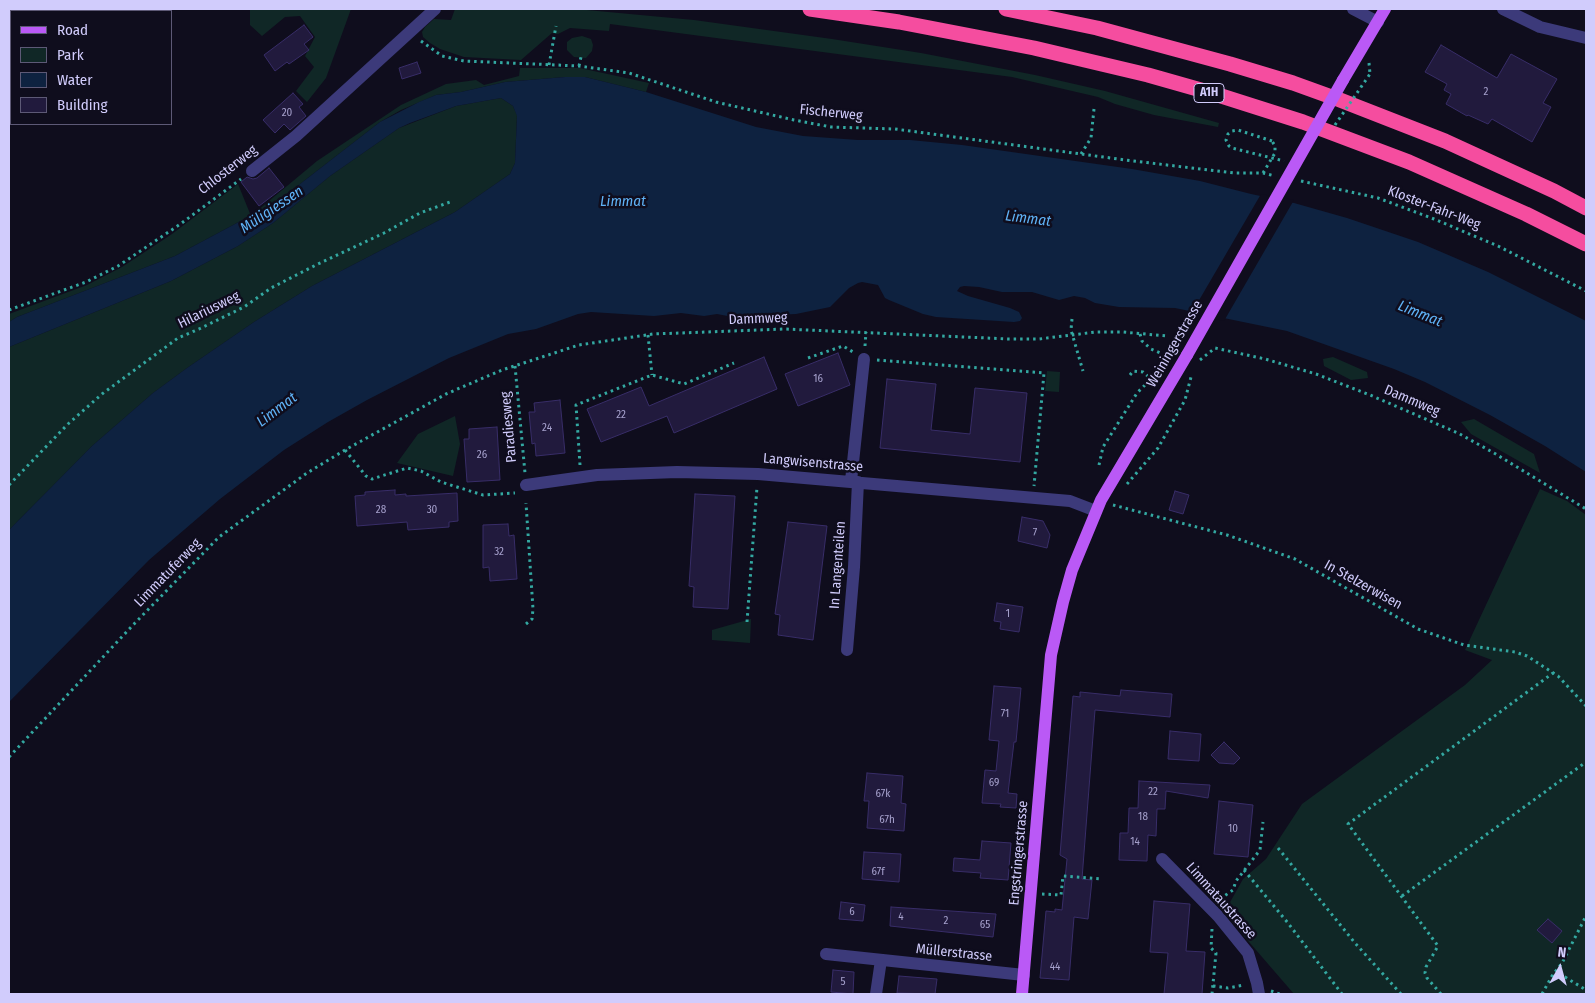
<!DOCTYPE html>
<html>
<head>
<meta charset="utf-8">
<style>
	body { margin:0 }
	#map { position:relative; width:1595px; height:1003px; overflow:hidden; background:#0f0d1d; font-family:"Fira Sans Condensed",sans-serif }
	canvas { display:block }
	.frame { position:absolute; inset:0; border:10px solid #d1ccfc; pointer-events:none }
	.legend { position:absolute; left:10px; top:10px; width:162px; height:115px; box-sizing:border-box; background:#0f0d1d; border:1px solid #5d5976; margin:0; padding:6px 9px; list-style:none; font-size:15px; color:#d1ccfc }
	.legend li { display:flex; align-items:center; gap:10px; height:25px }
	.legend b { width:25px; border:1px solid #5d5976 }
	.north { position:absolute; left:1535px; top:943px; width:50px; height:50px; -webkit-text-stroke:4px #0f0d1d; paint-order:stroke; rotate:7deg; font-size:14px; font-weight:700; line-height:20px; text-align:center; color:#d1ccfc }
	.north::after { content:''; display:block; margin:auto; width:18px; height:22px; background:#d1ccfc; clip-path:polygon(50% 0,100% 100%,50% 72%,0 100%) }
</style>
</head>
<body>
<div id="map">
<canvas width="1595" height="1003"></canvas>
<div class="frame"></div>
<ul class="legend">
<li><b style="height:6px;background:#ba59f6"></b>Road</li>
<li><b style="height:14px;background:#102726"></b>Park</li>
<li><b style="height:14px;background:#0e2240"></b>Water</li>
<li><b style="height:14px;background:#211a3d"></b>Building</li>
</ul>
<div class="north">N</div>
</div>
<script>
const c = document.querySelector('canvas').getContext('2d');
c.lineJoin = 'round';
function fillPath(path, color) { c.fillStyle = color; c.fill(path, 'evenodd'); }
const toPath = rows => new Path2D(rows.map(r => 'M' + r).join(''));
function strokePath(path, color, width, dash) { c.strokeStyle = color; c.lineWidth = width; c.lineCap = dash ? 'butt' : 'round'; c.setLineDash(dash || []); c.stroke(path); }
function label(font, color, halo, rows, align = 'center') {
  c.font = font + ' "Fira Sans Condensed",sans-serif'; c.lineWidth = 5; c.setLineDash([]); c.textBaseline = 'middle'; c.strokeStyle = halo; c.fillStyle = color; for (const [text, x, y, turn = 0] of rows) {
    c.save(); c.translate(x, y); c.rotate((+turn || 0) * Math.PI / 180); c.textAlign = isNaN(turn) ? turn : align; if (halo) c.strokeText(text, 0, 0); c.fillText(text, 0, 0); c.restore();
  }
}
fillPath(toPath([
	[250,9,351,9,326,78,307,102,296,91,314,67,305,56,315,37,300,16,285,17,262,36,250,25],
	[455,9,576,9,694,20,832,39,921,53,1035,75,1105,91,1219,123,1218,127,1154,115,1115,104,1098,97,1012,77,610,24,609,31,570,28,558,34,552,33,521,60,464,57,440,49,430,43,423,37,422,32,425,27,434,19,451,20],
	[582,36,591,39,593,45,592,51,586,58,574,57,567,50,567,42,572,38],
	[520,68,580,68,649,83,646,92,585,77,565,77,505,82,461,92,436,95,401,110,380,122,291,191,256,215,250,216,175,256,17,317,9,322,9,314,87,285,122,267,172,234,238,184,251,216,317,161,401,105,446,84,476,80,484,85,519,76],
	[501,98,513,106,517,115,515,163,510,174,455,212,312,286,254,322,187,368,153,393,92,446,9,530,9,347,171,281,238,246,273,223,330,176,399,128,456,106],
	[1333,357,1367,372,1368,378,1351,380,1324,366,1323,359],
	[1047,371,1060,372,1059,392,1045,391],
	[455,416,460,444,453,476,397,463,418,434],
	[1474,419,1534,454,1540,473,1471,434,1461,422],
	[1540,489,1567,501,1586,515,1586,994,1294,994,1224,913,1243,879,1266,859,1302,804,1465,685,1492,660,1465,650],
	[751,619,750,643,712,640,712,630]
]), '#102726');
fillPath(toPath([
	[565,77,585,77,646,92,756,127,803,136,858,140,910,140,962,145,1132,169,1200,181,1251,194,1294,203,1347,218,1418,242,1488,272,1586,321,1586,472,1545,446,1490,415,1425,382,1394,369,1287,331,1175,308,1119,307,1095,303,1085,298,1074,296,1059,300,1032,292,1002,292,979,287,964,286,960,287,957,291,968,296,1010,308,1019,312,1022,318,1020,321,1014,322,936,317,923,314,889,300,885,298,878,285,862,282,858,283,849,288,830,307,796,314,752,316,742,315,733,317,717,314,704,316,681,313,654,316,591,312,578,314,536,329,508,334,449,358,367,400,328,422,284,450,220,499,149,560,9,702,9,530,92,446,153,393,187,368,254,322,312,286,455,212,510,174,515,163,517,116,513,106,501,98,456,106,410,123,399,128,330,176,273,223,238,246,171,281,9,347,9,322,17,317,175,256,250,216,256,215,291,191,380,122,419,102,436,95,461,92,505,82]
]), '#0e2240');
fillPath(toPath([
	[1261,194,1294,200,1224,321,1191,314]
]), '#0f0d1d');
const building = toPath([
	[304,25,313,37,304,44,309,50,289,64,287,62,275,71,264,55,304,25],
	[1441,45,1497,78,1511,54,1557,79,1543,103,1551,107,1532,142,1492,119,1488,124,1468,115,1467,116,1446,104,1451,94,1444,90,1447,84,1425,72,1441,45],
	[417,62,421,73,402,79,399,68,417,62],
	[293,93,303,104,299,107,306,116,290,130,284,124,275,133,263,120,293,93],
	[269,168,284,187,259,206,241,182,247,177,253,179,257,178,269,168],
	[838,353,850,385,798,406,785,374,838,353],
	[764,357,777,389,674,433,667,416,601,442,587,409,641,387,649,406,764,357],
	[887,379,936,384,931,430,970,434,975,388,1027,393,1020,462,880,448,887,379],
	[560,400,565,453,536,456,535,443,532,444,529,412,535,412,534,403,560,400],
	[497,427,500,480,467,482,464,439,469,439,469,429,497,427],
	[395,490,395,495,406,494,406,496,457,493,458,521,449,522,449,527,408,530,407,522,357,526,355,496,365,495,365,492,395,490],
	[1175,491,1189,495,1183,514,1169,510,1175,491],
	[695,494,735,496,728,609,693,607,694,587,689,586,695,494],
	[1022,517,1043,521,1050,535,1047,548,1018,541,1022,517],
	[788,522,827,526,813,640,778,635,780,615,775,614,788,522],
	[508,524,509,536,514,535,517,579,490,581,489,567,483,568,483,525,508,524],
	[997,603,1023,607,1019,632,1000,629,1001,622,994,621,997,603],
	[994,686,1021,688,1016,742,1014,742,1008,793,1017,794,1016,808,1000,807,1001,804,982,803,985,770,996,771,999,741,989,740,994,686],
	[1121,690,1172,694,1170,717,1095,710,1082,879,1092,880,1088,919,1074,917,1069,980,1040,978,1046,911,1055,912,1055,909,1062,910,1067,859,1060,855,1073,696,1080,697,1080,692,1120,696,1121,690],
	[1170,731,1201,734,1199,761,1168,759,1170,731],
	[1224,742,1240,758,1234,764,1219,763,1211,755,1224,742],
	[867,773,903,776,901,803,906,804,904,831,867,828,869,801,864,801,867,773],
	[1139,781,1210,785,1208,798,1166,791,1165,809,1157,809,1156,836,1148,835,1147,861,1119,860,1120,833,1128,833,1129,808,1138,808,1139,781],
	[1219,801,1253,805,1248,857,1214,854,1219,801],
	[982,841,1011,843,1008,880,980,878,981,873,953,871,954,858,980,860,982,841],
	[864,852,901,854,899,882,862,879,864,852],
	[1154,901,1190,904,1186,951,1205,952,1202,994,1164,994,1168,953,1150,952,1154,901],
	[841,902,865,905,863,921,839,919,841,902],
	[891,907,996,914,993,937,890,926,891,907],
	[1548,919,1562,931,1552,943,1537,930,1548,919],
	[833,970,854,972,853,994,831,992,833,970],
	[899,976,937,979,935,994,897,993,899,976]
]);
fillPath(building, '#211a3d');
strokePath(building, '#382d68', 1);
strokePath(toPath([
	[421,41,442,56,464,61,579,66,629,73,716,102,794,120,831,127,895,129,1133,161,1235,173,1263,173,1275,176],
	[1369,63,1370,74],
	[549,65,556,26],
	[579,66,581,57],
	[1081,154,1091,138,1094,109],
	[1263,173,1275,153,1275,146,1272,141],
	[1301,181,1378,198,1434,219,1498,246,1586,291],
	[9,310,86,282,118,266,179,225,241,179],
	[1072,319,1071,330,1083,371],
	[1140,334,1142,341,1151,349,1170,357],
	[648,335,652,375],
	[865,346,866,332],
	[808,358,843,346,853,352],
	[877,360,1044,373,1034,486],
	[1200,360,1215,348,1265,359,1316,374,1370,395,1458,433,1494,453,1586,509],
	[515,366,525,473],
	[1130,375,1133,371,1143,372,1150,378],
	[345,450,366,476,372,479,407,468,421,471,441,482,483,495,515,493],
	[580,465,576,405,652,375,684,384,734,363],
	[1099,465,1103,447,1137,393,1162,368],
	[1127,484,1158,448,1185,400,1191,377],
	[9,485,68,424,102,394,178,338,199,329,244,307,271,288,316,265,384,233,420,213,450,202],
	[1113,505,1227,535,1295,559,1418,629,1464,645,1515,652,1527,656,1558,676,1586,706],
	[747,622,757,487],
	[526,624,532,619,533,609,526,503],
	[9,757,134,624,219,537,307,473,345,450,446,394,502,370,579,345,653,334,785,329,1009,339,1039,339,1096,332,1123,332,1167,336],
	[1278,848,1355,943,1401,994],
	[1244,870,1288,923,1342,994],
	[1042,894,1061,895,1063,876,1102,879],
	[1402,896,1586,762],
	[1220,899,1233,890,1236,881,1260,850,1263,822],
	[1212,929,1211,948,1216,953,1212,994],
	[1552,976,1565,977,1586,990],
	[1213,986,1228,988,1244,985],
	[1271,991,1280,994],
	[1441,994,1427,978,1425,973,1426,967,1438,946,1348,824,1553,673],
	[1542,994,1552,976,1562,963,1586,916]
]), '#33a8a1', 3, [2.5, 4]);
strokePath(toPath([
	[1353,9,1378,22],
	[1503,9,1540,27,1586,38],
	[252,171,296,136,435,9],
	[851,481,864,359],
	[526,485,597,475,677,472,758,474,1070,501,1096,511],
	[847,650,854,567,858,482],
	[1162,859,1218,916,1248,953,1257,983,1259,994],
	[826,954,1024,975],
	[876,994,881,960]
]), '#3c3a7a', 12);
strokePath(toPath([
	[1343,80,1385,9],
	[1022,994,1051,655,1063,602,1072,570,1101,500,1187,355]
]), '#ba59f6', 12);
strokePath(toPath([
	[810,9,899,22,1034,48,1148,75,1215,94,1303,122,1409,162,1526,214,1586,244],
	[1006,9,1097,28,1230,64,1293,83,1340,100,1445,141,1554,191,1586,208]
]), '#f54d9f', 15);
strokePath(toPath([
	[1335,125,1370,74],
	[1272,141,1238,130,1232,131,1228,134,1226,140,1229,146,1232,148,1284,161]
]), '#33a8a1', 3, [2.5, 4]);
strokePath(toPath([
	[1187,355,1343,80]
]), '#ba59f6', 12);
label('11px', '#a5a0cc', null, [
	["2",1486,92],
	["20",287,113],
	["16",818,379],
	["22",621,415],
	["24",547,428],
	["26",482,455],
	["28",381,510],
	["30",432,510],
	["7",1035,533],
	["32",499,552],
	["1",1008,614],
	["71",1005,714],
	["69",994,783],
	["22",1153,792],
	["67k",883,794],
	["18",1143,817],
	["67h",887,820],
	["10",1233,829],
	["14",1135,842],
	["67f",878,872],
	["6",852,912],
	["4",901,917],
	["2",946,921],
	["65",985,925],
	["44",1055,967],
	["5",843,982]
]);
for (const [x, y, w] of [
	[1209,93,30]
]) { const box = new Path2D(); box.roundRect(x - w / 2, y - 9.5, w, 19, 4); c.fillStyle = '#0f0d1d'; c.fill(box); strokePath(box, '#d1ccfc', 1); }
label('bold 12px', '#d1ccfc', null, [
	["A1H",1209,93]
]);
label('14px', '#d1ccfc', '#0f0d1d', [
	["Fischerweg",831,113,6],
	["Chlosterweg",228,170,-38],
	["Kloster-Fahr-Weg",1434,208,21],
	["Hilariusweg",209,310,-26],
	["Dammweg",758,319,-2],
	["Weiningerstrasse",1175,344,-60],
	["Dammweg",1412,401,23],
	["Paradiesweg",509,427,-95],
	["Langwisenstrasse",813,463,5],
	["In Langenteilen",838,565,-86],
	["Limmatuferweg",168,573,-46],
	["In Stelzerwisen",1363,585,29],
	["Engstringerstrasse",1019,853,-85],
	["Limmataustrasse",1221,901,48],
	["Müllerstrasse",954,953,6]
]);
label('italic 15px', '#5fb2f6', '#0f0d1d', [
	["Limmat",623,202],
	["Müligiessen",272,210,-34],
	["Limmat",1028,219,7],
	["Limmat",1420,314,22],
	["Limmat",277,410,-37]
]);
</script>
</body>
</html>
